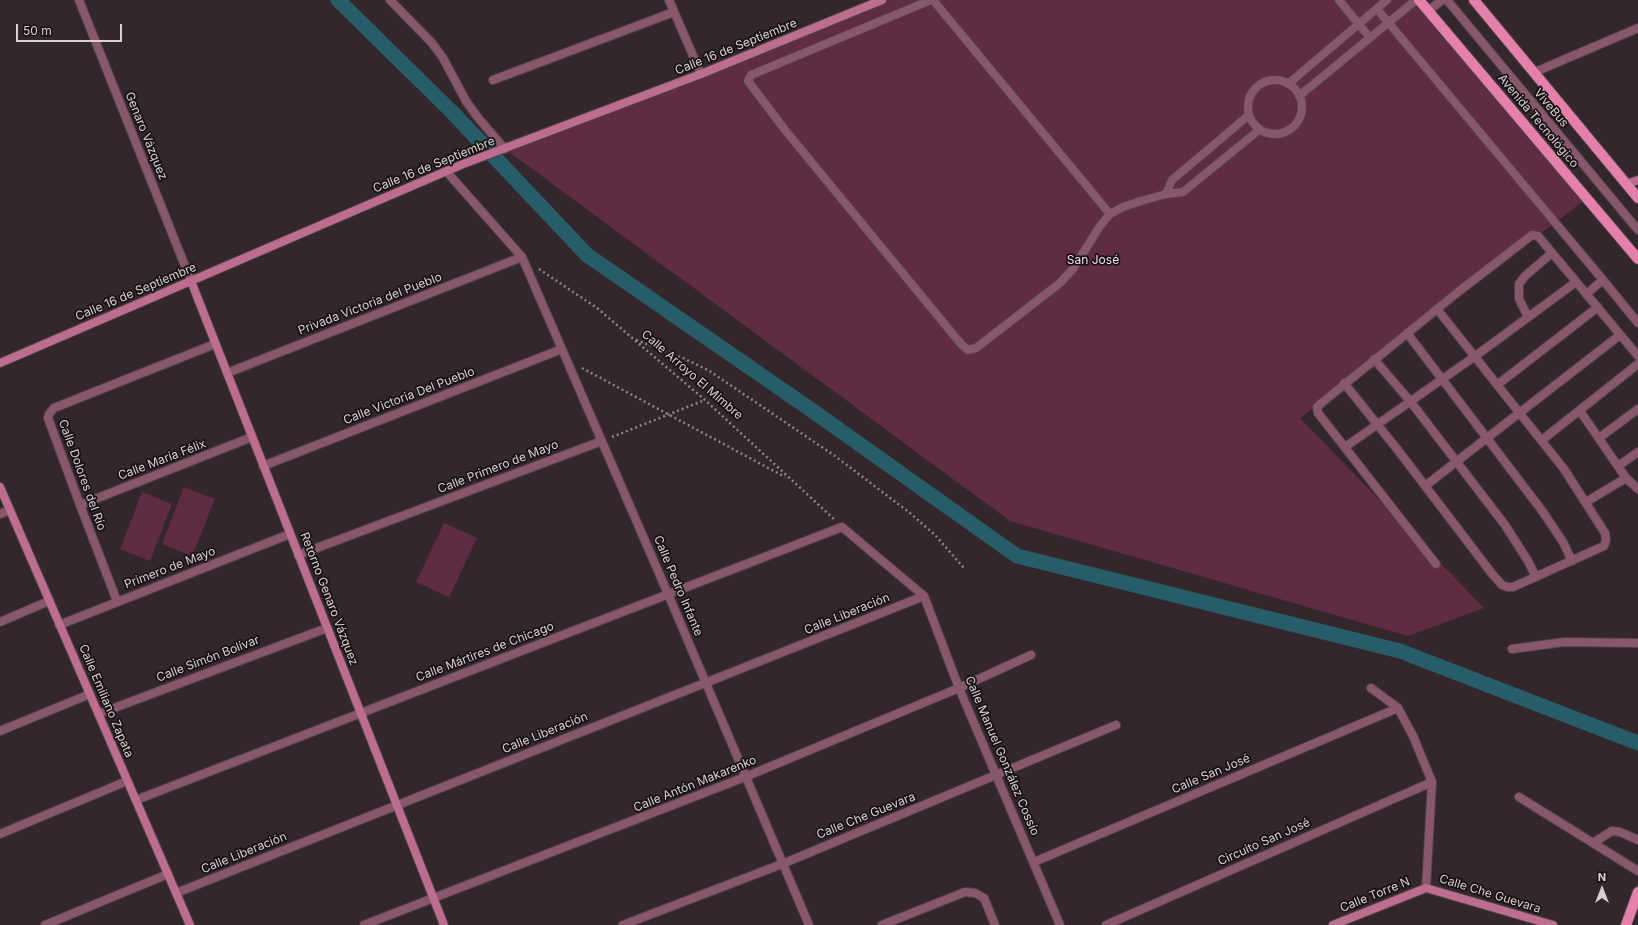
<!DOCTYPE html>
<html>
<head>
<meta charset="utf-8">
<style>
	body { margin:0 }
	#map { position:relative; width:1638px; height:925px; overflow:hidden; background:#34272c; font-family:Inter,sans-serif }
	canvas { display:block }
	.north { position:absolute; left:1582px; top:869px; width:40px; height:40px; -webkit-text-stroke:3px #181214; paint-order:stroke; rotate:0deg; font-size:11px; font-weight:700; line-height:16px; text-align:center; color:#d9d0d3 }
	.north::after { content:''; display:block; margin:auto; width:14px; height:18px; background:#d9d0d3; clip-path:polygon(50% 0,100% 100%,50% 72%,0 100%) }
	.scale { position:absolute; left:16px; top:24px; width:106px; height:18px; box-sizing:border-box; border:2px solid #d9d0d3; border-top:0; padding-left:5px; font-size:12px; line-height:14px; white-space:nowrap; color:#d9d0d3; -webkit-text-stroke:3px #181214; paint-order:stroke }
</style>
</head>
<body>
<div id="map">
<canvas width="1638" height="925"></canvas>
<div class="north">N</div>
<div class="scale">50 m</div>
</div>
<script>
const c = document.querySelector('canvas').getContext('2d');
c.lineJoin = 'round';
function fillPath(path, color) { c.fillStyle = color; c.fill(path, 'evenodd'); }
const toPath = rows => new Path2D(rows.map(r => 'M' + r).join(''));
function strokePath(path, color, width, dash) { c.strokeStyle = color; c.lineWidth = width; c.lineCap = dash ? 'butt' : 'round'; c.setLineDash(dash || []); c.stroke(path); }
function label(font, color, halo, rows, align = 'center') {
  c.font = font + ' Inter,sans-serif'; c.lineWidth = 3.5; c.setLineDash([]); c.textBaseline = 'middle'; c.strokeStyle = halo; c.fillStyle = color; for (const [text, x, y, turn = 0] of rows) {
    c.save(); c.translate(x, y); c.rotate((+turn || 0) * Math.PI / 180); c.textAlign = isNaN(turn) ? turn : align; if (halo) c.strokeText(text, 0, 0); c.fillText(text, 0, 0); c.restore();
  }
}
fillPath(toPath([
	[870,0,1419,0,1587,198,1300,418,1484,608,1408,636,1010,521,505,149],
	[184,487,215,499,192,556,162,544],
	[142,492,172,504,150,561,120,549],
	[444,523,477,538,449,597,416,582]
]), '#602c44');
strokePath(toPath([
	[338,0,452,112,587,255,810,409,1017,556,1400,651,1638,743]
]), '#265d69', 15);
const lane = toPath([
	[390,0,432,43,443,58,466,101,479,119,505,149],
	[931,0,751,75,748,81,785,130,961,344,968,350,976,348,1060,283,1073,269,1100,226,1110,214,1123,207,1141,201,1166,194,1183,192,1259,130],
	[933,0,1110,214],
	[1339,0,1370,38],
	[1447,0,1638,230],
	[1377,9,1603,280,1586,294],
	[493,80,674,12],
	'1248 107a27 27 0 1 1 54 0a27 27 0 1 1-54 0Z',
	[1288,84,1387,0],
	[1299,96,1416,0],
	[1166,194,1172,180,1249,115],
	[1603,280,1638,323],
	[1528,317,1519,299,1519,284,1525,276,1552,253],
	[1407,333,1543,512,1563,542,1572,561],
	[1374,359,1410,401,1505,525,1528,561,1536,577],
	[1344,383,1397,449,1493,575,1502,585,1508,587,1513,587,1604,546,1606,540,1605,533,1564,469,1437,309],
	[1497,385,1598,307],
	[1580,411,1626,478,1638,489],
	[1599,438,1638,409],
	[1542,440,1638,364],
	[1345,447,1474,357,1576,282],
	[1618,466,1638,452],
	[1425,486,1620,335],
	[1586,502,1626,478],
	[1436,564,1318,413,1317,407,1319,405,1458,292,1532,235,1538,236,1638,356],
	[1512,649,1564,642,1638,643],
	[1519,797,1638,871],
	[1593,843,1612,831,1620,832,1638,840]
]);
const street = toPath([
	[79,0,191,281],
	[669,0,701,74],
	[1428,11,1442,0],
	[1535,72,1638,28],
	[446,171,522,257,668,594,809,925],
	[227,373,522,257],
	[263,466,562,349],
	[80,505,252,437],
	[0,514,10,510],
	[298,555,602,441],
	[117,601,80,505,48,418,49,414,54,408,215,344],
	[0,622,49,601],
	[59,625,290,534],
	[1371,688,1398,708,1413,736,1432,782,1426,888],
	[98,714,327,628],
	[0,731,90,694],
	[136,800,842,527,924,596,959,688,1060,925],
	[0,834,127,781],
	[1034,862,1398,708],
	[176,893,924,596],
	[45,925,168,874],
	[364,925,745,777,959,688,1031,655],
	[623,925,782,864,1116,725],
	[882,925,965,892,975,893,984,898,995,925],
	[1106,925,1432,782]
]);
const secondary = toPath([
	[1626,184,1638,180],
	[191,281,444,925],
	[0,363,463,164,701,74,882,0],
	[0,487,190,925],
	[1333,925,1426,888,1553,925]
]);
const primary = toPath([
	[1419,0,1638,259],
	[1474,0,1638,198],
	[1626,925,1638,892]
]);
strokePath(lane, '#4e4247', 10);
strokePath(street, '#4e4247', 10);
strokePath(secondary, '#4e4247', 10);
strokePath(primary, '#4e4247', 12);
strokePath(toPath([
	[539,269,597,308,705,400,834,519],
	[636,340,683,358,708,370,835,456,910,513,935,535,964,568],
	[582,368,785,477],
	[612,437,705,400]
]), '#8e8488', 2.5, [2, 3]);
strokePath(lane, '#89576c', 8);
strokePath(street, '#89576c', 8);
strokePath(secondary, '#bd6e90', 8);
strokePath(primary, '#e57fac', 10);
label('12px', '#d9d0d3', '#181214', [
	["Calle 16 de Septiembre",736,47,-22],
	["ViveBus",1551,108,50],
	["Avenida Tecnológico",1538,121,50],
	["Genaro Vázquez",146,136,68],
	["Calle 16 de Septiembre",434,165,-22],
	["Calle 16 de Septiembre",136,292,-23],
	["Privada Victoria del Pueblo",370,304,-21],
	["Calle Arroyo El Mimbre",692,375,41],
	["Calle Victoria Del Pueblo",409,396,-21],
	["Calle María Félix",162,460,-21],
	["Calle Primero de Mayo",498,467,-21],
	["Calle Dolores del Río",82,475,70],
	["Primero de Mayo",170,568,-21],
	["Calle Pedro Infante",678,586,67],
	["Retorno Genaro Vázquez",329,599,69],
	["Calle Liberación",847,614,-22],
	["Calle Mártires de Chicago",485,652,-21],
	["Calle Simón Bolívar",208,659,-21],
	["Calle Emiliano Zapata",106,701,67],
	["Calle Liberación",545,733,-22],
	["Calle Manuel González Cossío",1002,756,67],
	["Calle San José",1211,774,-23],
	["Calle Antón Makarenko",695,784,-22],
	["Calle Che Guevara",866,816,-22],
	["Circuito San José",1264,842,-24],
	["Calle Liberación",244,853,-22],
	["Calle Che Guevara",1490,894,17],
	["Calle Torre N",1375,895,-22]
]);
label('12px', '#f4dee6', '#181214', [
	["San José",1093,260]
]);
</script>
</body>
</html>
